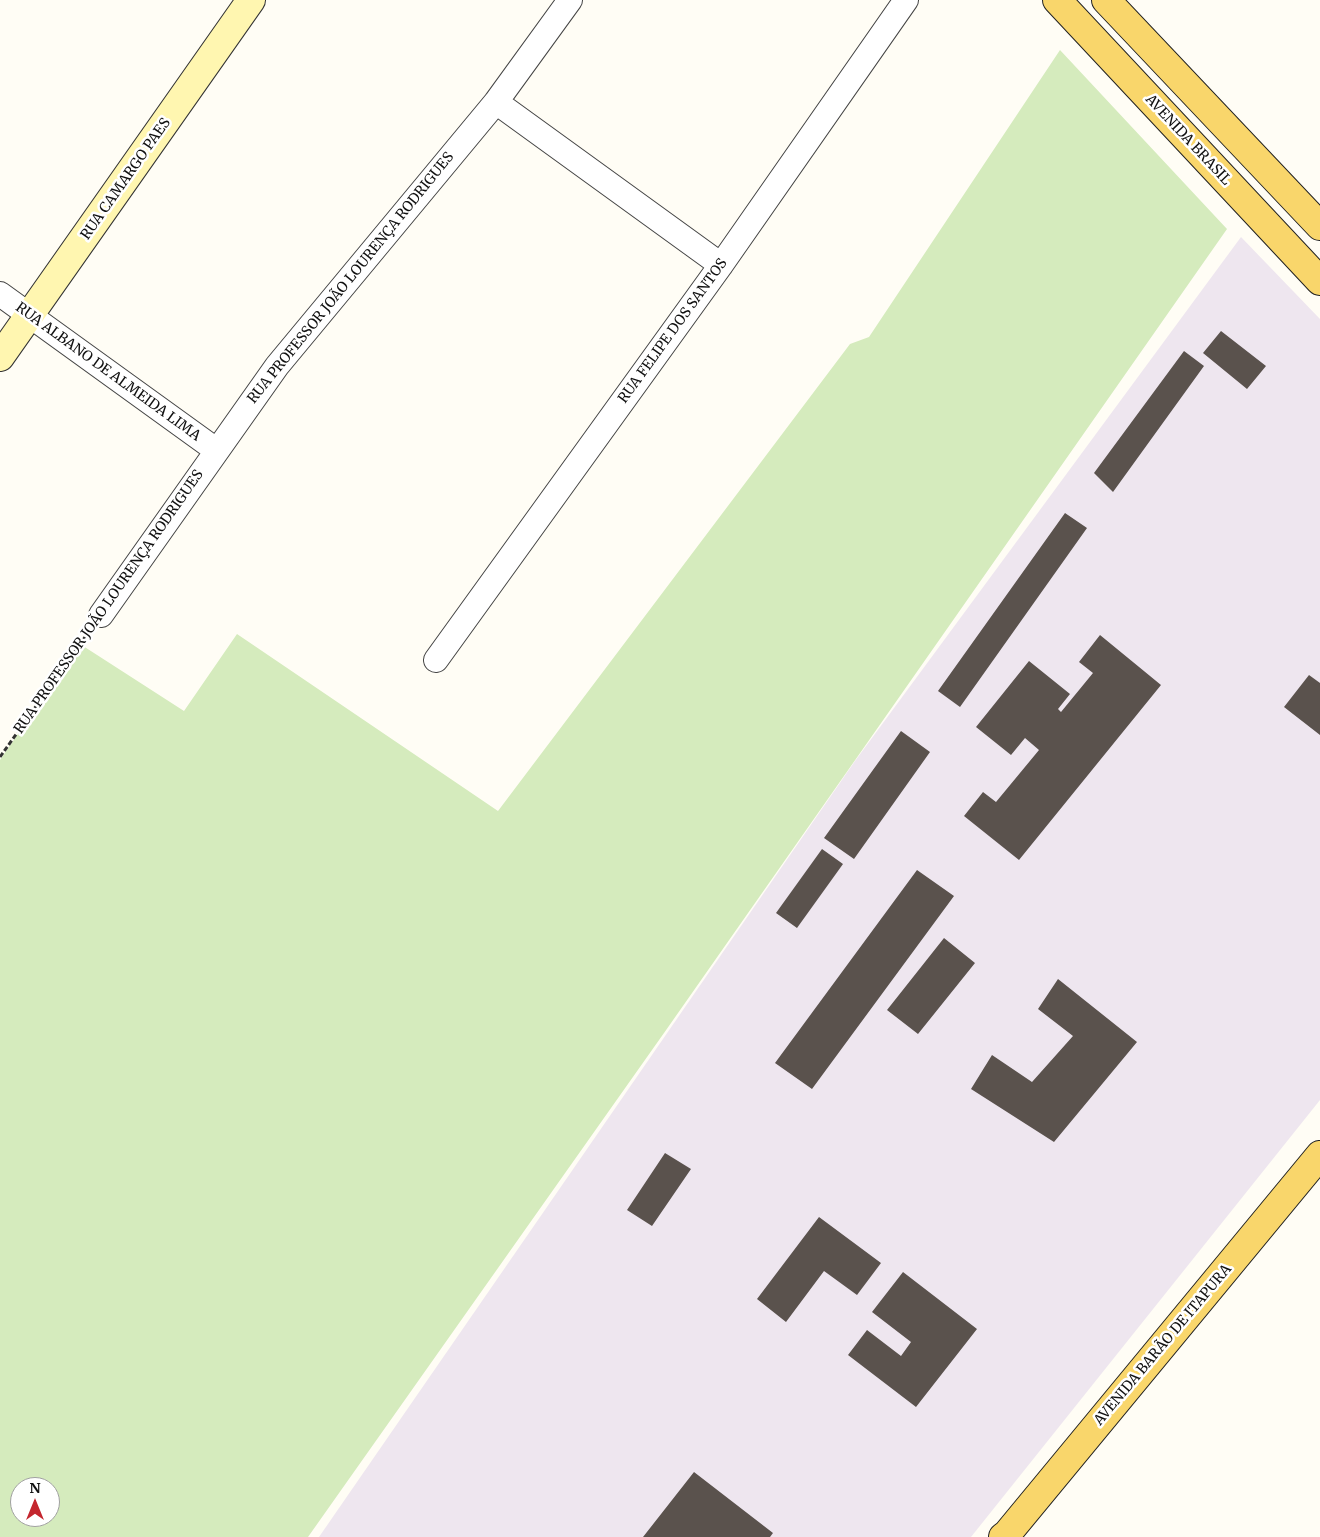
<!DOCTYPE html>
<html>
<head>
<meta charset="utf-8">
<style>
	body { margin:0 }
	#map { position:relative; width:1320px; height:1537px; overflow:hidden; background:#fffdf5; font-family:Merriweather,serif }
	canvas { display:block }
	.north { position:absolute; left:10px; top:1477px; width:50px; height:50px; box-sizing:border-box; background:#fff; border:1px solid #a0a0a0; border-radius:50%; rotate:0deg; font-size:14px; font-weight:700; line-height:20px; text-align:center; color:#111 }
	.north::after { content:''; display:block; margin:auto; width:18px; height:22px; background:#c4262e; clip-path:polygon(50% 0,100% 100%,50% 72%,0 100%) }
</style>
</head>
<body>
<div id="map">
<canvas width="1320" height="1537"></canvas>
<div class="north">N</div>
</div>
<script>
const c = document.querySelector('canvas').getContext('2d');
c.lineJoin = 'round';
function fillPath(path, color) { c.fillStyle = color; c.fill(path, 'evenodd'); }
const toPath = rows => new Path2D(rows.map(r => 'M' + r).join(''));
function strokePath(path, color, width, dash) { c.strokeStyle = color; c.lineWidth = width; c.lineCap = dash ? 'butt' : 'round'; c.setLineDash(dash || []); c.stroke(path); }
function label(font, color, halo, rows, align = 'center') {
  c.font = font + ' Merriweather,serif'; c.lineWidth = 5; c.setLineDash([]); c.textBaseline = 'middle'; c.strokeStyle = halo; c.fillStyle = color; for (const [text, x, y, turn = 0] of rows) {
    c.save(); c.translate(x, y); c.rotate((+turn || 0) * Math.PI / 180); c.textAlign = isNaN(turn) ? turn : align; if (halo) c.strokeText(text, 0, 0); c.fillText(text, 0, 0); c.restore();
  }
}
fillPath(toPath([
	[1241,237,1320,319,1320,1100,971,1537,319,1537,855,761]
]), '#eee6ef');
fillPath(toPath([
	[1060,50,1227,229,664,1033,308,1537,0,1537,0,760,80,644,184,711,237,634,498,811,850,344,869,337],
	[20,1487,50,1487,50,1517,20,1517]
]), '#d5ebbd');
fillPath(toPath([
	[1221,331,1266,366,1247,389,1203,353],
	[1184,351,1204,366,1113,492,1094,473],
	[1065,513,1087,528,960,707,938,691],
	[1100,635,1161,685,1019,860,964,816,983,792,996,802,1039,750,1025,738,1011,755,976,727,1029,661,1070,694,1058,709,1061,712,1093,673,1079,662],
	[1309,675,1320,683,1320,735,1284,707],
	[901,731,930,752,854,859,824,838],
	[822,849,843,864,797,928,776,913],
	[917,870,954,896,812,1089,775,1063],
	[944,938,975,963,918,1034,887,1010],
	[1058,979,1137,1042,1054,1142,971,1089,992,1055,1032,1082,1073,1036,1038,1009],
	[665,1153,691,1169,652,1226,627,1210],
	[819,1217,881,1263,857,1295,824,1271,786,1322,757,1299],
	[903,1272,977,1329,916,1407,848,1355,867,1330,901,1356,911,1342,872,1312],
	[694,1472,773,1533,770,1537,643,1537]
]), '#5a524d');
const street = toPath([
	[496,102,721,265],
	[0,294,216,450],
	[101,615,277,366,496,102,570,0],
	[436,660,721,265,906,0]
]);
const secondary = toPath([
	[0,357,251,0]
]);
const primary = toPath([
	[1057,0,1320,281],
	[1106,0,1320,226],
	[1003,1537,1007,1534,1320,1155]
]);
strokePath(street, '#444', 26);
strokePath(secondary, '#333', 30);
strokePath(primary, '#222', 30);
strokePath(toPath([
	[0,757,85,637]
]), '#333', 3, [5, 2.5]);
strokePath(street, '#fff', 24);
strokePath(secondary, '#fff6b0', 28);
strokePath(primary, '#f9d66b', 28);
label('14px', '#111', '#fff', [
	["AVENIDA BRASIL",1188,140,47],
	["RUA CAMARGO PAES",126,179,-55],
	["RUA PROFESSOR JOÃO LOURENÇA RODRIGUES",351,278,-51],
	["RUA FELIPE DOS SANTOS",673,331,-54],
	["RUA ALBANO DE ALMEIDA LIMA",108,372,36],
	["RUA PROFESSOR JOÃO LOURENÇA RODRIGUES",109,602,-55],
	["AVENIDA BARÃO DE ITAPURA",1163,1345,-50]
]);
</script>
</body>
</html>
